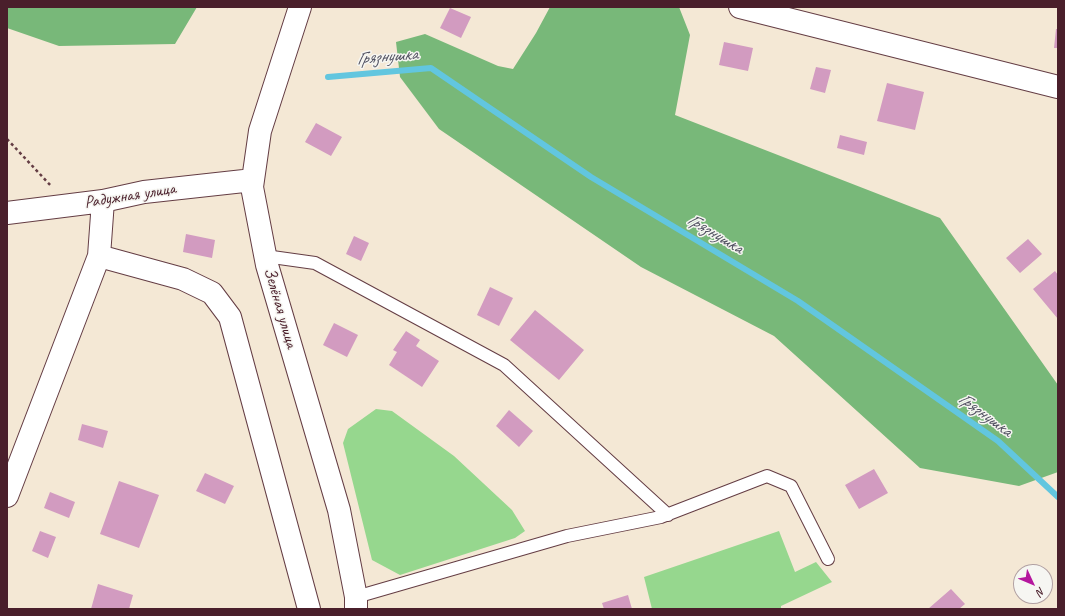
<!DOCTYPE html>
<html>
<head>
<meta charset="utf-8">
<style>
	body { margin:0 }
	#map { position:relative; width:1065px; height:616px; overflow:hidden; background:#f4e8d5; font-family:Caveat,sans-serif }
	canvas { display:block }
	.frame { position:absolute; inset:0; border:8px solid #4a1f2b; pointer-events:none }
	.north { position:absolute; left:1013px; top:564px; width:40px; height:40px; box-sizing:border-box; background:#f6f6f2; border:1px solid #b1a0a2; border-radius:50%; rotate:134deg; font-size:11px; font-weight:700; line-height:16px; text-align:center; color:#4a1f2b }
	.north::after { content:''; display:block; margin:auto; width:14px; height:18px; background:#b5179e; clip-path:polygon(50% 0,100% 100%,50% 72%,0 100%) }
</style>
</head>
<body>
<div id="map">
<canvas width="1065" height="616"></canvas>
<div class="frame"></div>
<div class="north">N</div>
</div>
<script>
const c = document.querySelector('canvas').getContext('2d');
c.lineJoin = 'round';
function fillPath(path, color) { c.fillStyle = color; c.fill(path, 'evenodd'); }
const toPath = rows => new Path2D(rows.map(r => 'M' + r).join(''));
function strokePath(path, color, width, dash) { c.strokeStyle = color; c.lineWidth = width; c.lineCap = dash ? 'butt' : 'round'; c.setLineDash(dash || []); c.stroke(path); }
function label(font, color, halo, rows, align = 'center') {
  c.font = font + ' Caveat,sans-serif'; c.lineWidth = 3; c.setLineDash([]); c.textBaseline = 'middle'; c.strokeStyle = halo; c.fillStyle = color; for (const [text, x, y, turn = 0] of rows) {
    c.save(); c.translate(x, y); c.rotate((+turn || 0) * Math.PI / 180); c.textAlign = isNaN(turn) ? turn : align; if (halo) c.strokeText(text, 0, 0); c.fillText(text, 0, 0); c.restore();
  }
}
fillPath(toPath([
	[376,409,392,411,454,456,512,510,525,531,515,538,400,575,372,560,343,443,348,429],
	[779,531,795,572,816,562,832,582,781,606,781,609,652,609,644,577]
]), '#96d78e');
fillPath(toPath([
	[7,7,197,7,175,44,59,46,7,28],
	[550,7,679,7,690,35,675,115,940,218,1058,385,1058,472,1019,486,920,468,774,336,641,267,439,129,400,77,396,42,425,34,498,66,513,69,536,33]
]), '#78b879');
strokePath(toPath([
	[328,77,431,68,591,177,798,301,998,441,1058,497]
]), '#62c6df', 6);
fillPath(toPath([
	[450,8,471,17,461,38,440,28],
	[1056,29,1058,29,1058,48,1054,48],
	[724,42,753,48,748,71,719,65],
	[816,67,831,70,825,93,810,89],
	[887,83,924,92,915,130,877,121],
	[316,123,342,137,331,156,305,142],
	[840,135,867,142,864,155,837,148],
	[186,234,215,240,212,258,183,252],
	[354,236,369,243,361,261,346,254],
	[1028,239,1042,254,1020,273,1006,258],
	[1055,271,1058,275,1058,319,1033,289],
	[490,287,513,298,499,326,477,315],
	[535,310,584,350,559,380,510,340],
	[334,323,358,335,347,357,323,345],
	[406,331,420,340,416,346,439,361,422,387,389,365,397,352,393,350],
	[509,410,533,431,519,447,496,426],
	[82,424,108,431,103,448,78,440],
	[874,469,888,493,859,509,845,485],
	[205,473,234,486,225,504,196,491],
	[119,481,159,495,139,548,100,534],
	[50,492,75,502,69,518,44,508],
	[40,531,56,537,48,558,32,551],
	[98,584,133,595,129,609,91,609],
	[951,589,965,604,959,609,928,609],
	[628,595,632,609,604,609,602,603]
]), '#d29bc0');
const service = toPath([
	[265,256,315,263,504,365,668,515],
	[356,597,567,536,661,517,767,476,791,486,828,559]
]);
const minor = toPath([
	[300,7,260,131,252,187,267,265,339,510,356,597,356,609],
	[740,7,1058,87],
	[7,213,103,201,144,192,253,180],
	[99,256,183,279,212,293,230,317,309,609],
	[7,496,99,256,103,201]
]);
strokePath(service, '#643d44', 14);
strokePath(minor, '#643d44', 24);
strokePath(toPath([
	[7,139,52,187]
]), '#643d44', 2.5, [3, 3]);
strokePath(service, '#fff', 12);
strokePath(minor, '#fff', 22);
label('17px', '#4a1f2b', '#f6f6f2', [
	["Радужная улица",130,196,-9],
	["Зелёная улица",280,308,74]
]);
label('italic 18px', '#515161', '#f6f6f2', [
	["Грязнушка",387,57,-5],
	["Грязнушка",715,234,31],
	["Грязнушка",985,415,36]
]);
</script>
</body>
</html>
